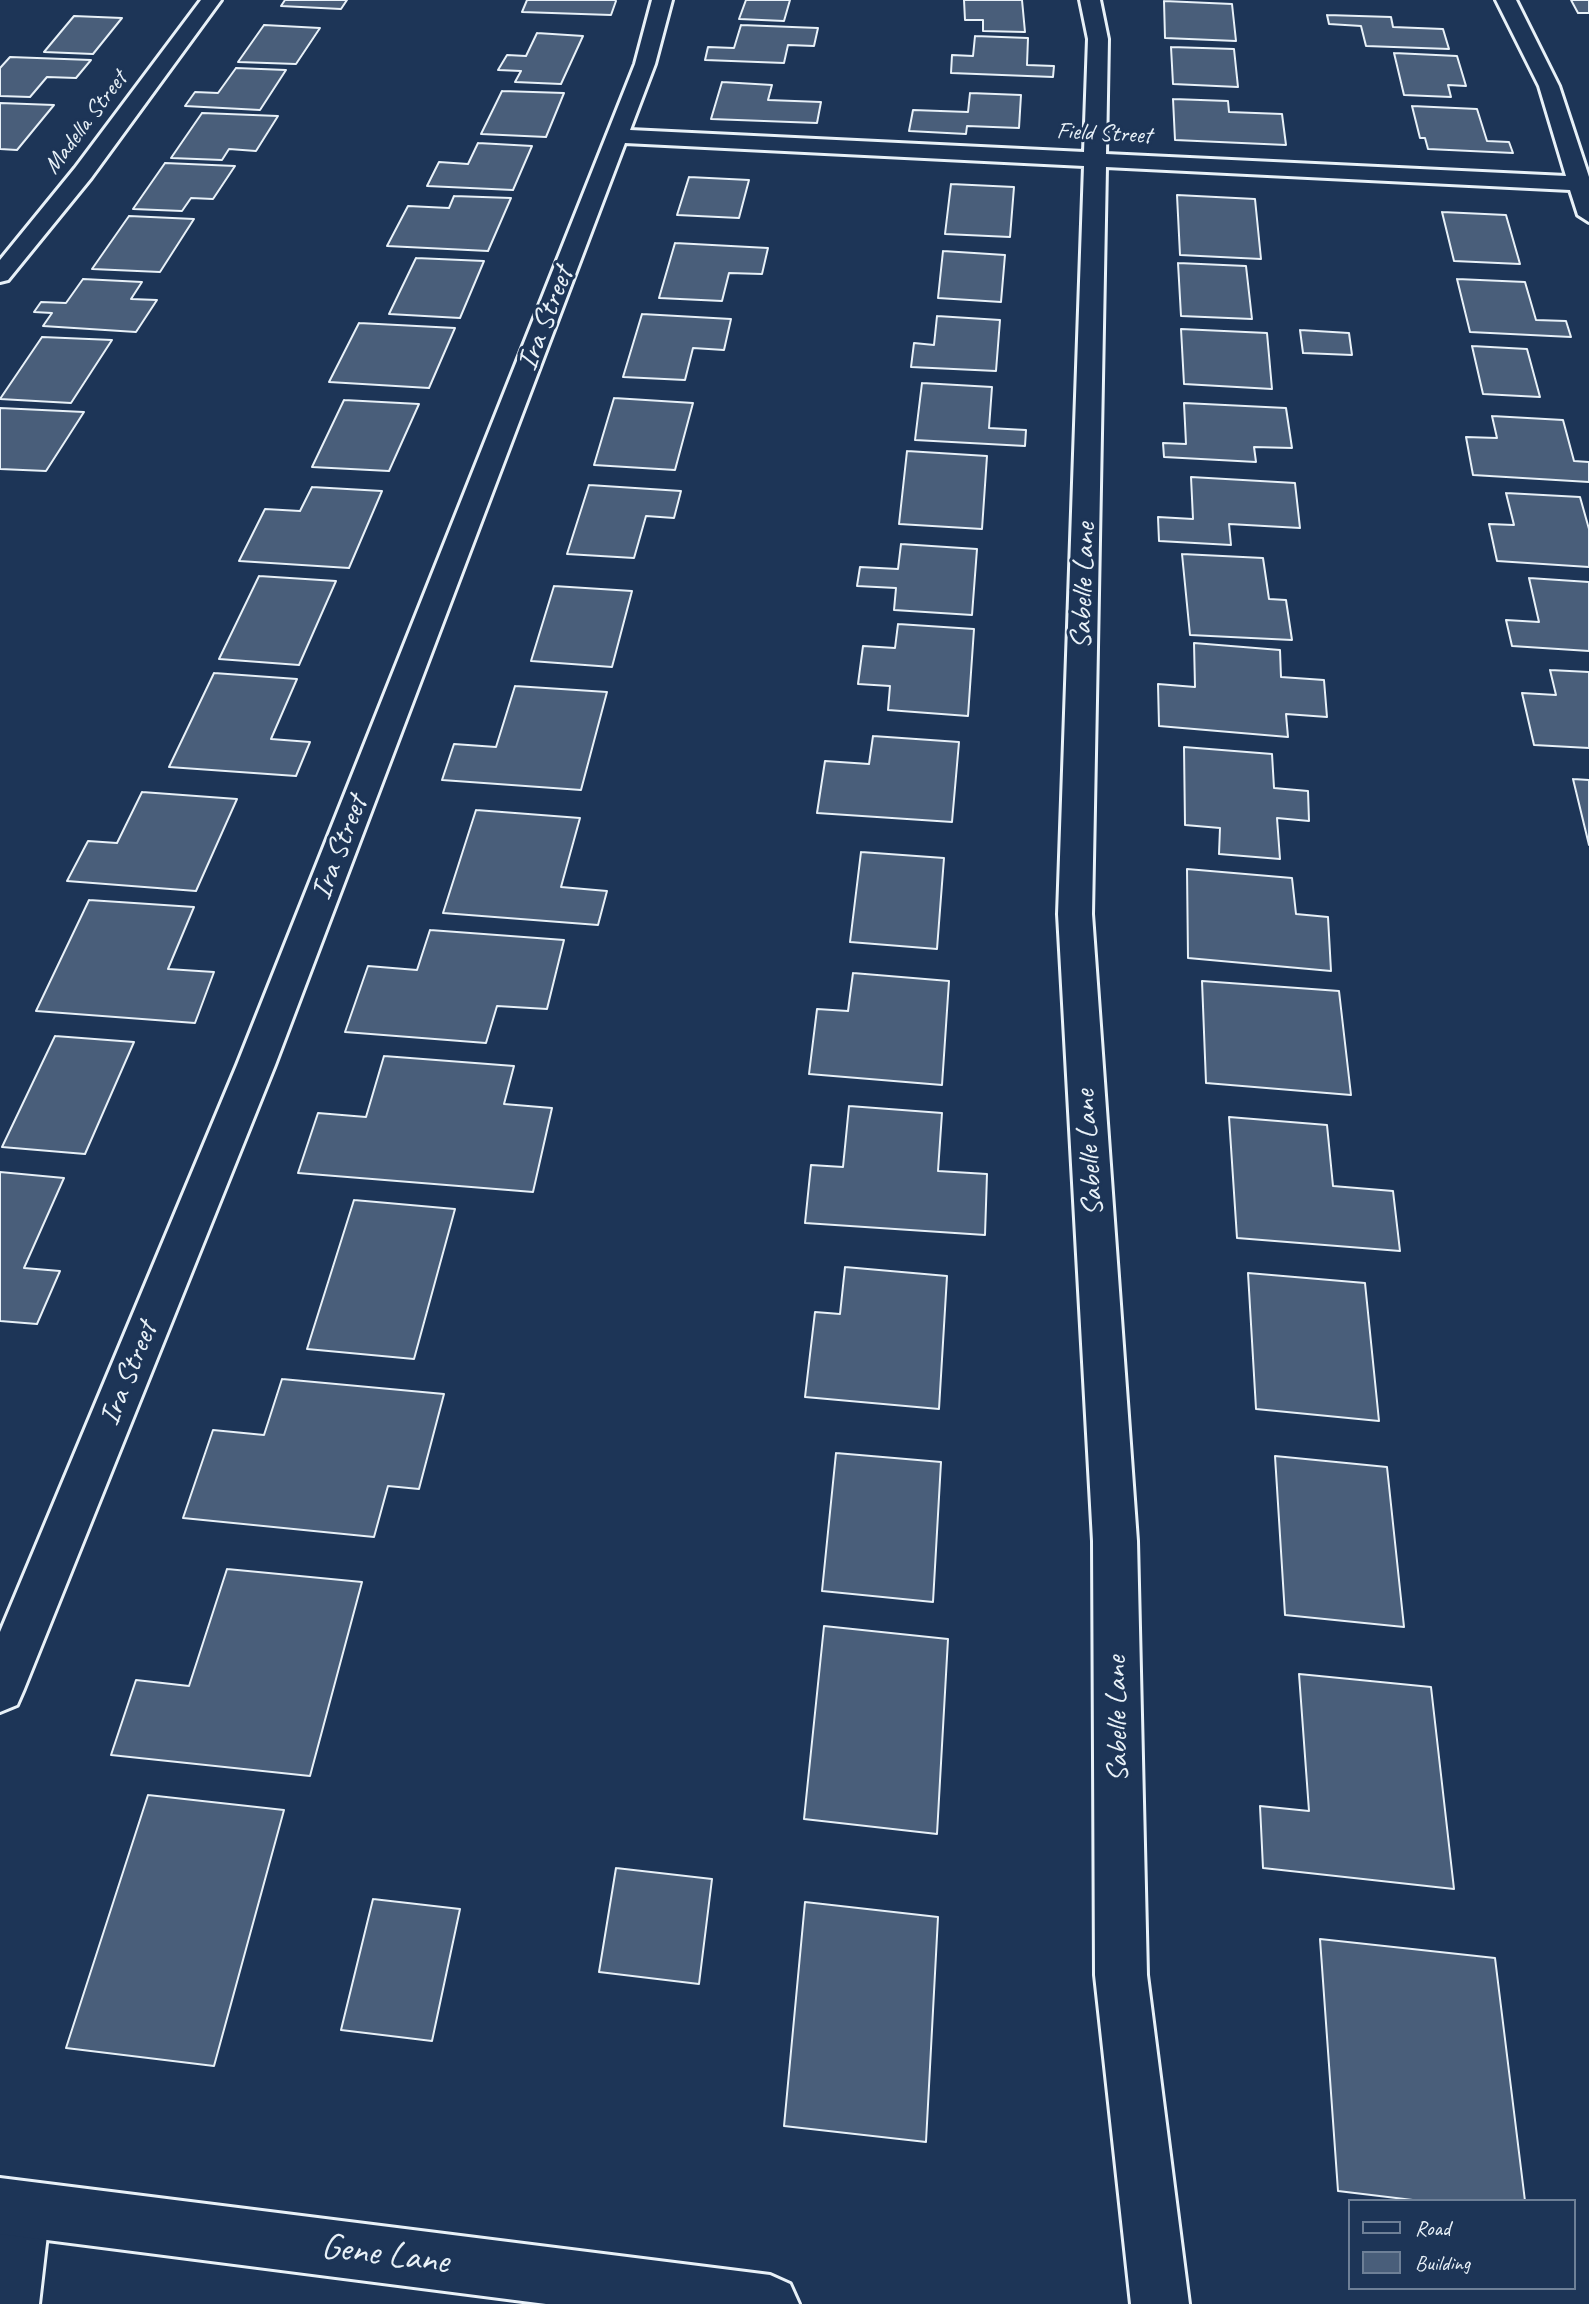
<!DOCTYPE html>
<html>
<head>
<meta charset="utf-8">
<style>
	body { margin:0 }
	#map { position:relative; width:1589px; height:2304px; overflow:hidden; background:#1d3557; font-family:Caveat,sans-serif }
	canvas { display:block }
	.legend { position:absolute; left:1348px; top:2199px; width:228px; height:91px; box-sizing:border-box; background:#1d3557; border:2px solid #6e8097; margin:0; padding:9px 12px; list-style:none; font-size:21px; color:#e8f1f8 }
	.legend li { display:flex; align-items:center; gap:14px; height:35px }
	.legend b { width:35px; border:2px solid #6e8097 }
</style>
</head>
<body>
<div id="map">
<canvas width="1589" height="2304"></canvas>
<ul class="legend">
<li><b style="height:9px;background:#1d3557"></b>Road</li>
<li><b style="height:19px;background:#495e7a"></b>Building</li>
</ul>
</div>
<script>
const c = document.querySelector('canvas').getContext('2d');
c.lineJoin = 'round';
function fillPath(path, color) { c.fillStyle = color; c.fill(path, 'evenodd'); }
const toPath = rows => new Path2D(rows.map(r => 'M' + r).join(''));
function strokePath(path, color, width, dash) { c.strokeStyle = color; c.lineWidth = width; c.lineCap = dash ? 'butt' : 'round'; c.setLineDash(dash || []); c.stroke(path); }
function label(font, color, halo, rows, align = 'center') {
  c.font = font + ' Caveat,sans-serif'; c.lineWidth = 6; c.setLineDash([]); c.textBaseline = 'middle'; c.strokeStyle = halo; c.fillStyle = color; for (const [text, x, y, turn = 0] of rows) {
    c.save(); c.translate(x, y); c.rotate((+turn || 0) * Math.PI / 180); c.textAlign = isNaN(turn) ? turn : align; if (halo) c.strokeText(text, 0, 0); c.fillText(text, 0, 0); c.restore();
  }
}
const building = toPath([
	[285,0,347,0,341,9,281,6,285,0],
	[527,0,615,0,616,1,611,15,522,12,527,0],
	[746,0,790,0,784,21,739,19,746,0],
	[964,0,1022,0,1025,32,983,31,983,20,965,20,964,0],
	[1571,0,1589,0,1589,13,1578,13,1571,0],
	[1164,1,1232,4,1236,41,1165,38,1164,1],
	[1327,15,1391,17,1393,27,1443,29,1449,49,1366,46,1361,26,1329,24,1327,15],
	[74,16,122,18,93,54,44,52,74,16],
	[264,25,320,28,296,64,238,62,264,25],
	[741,25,818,28,814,46,788,45,784,63,705,60,708,47,734,48,741,25],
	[537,33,583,36,561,84,515,82,521,71,498,70,507,55,526,56,537,33],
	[975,36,1028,38,1027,65,1054,66,1053,77,951,73,952,55,973,56,975,36],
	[1171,47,1234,49,1238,87,1173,84,1171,47],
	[1394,53,1457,56,1466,86,1448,85,1451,97,1404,95,1394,53],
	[10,57,91,60,76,78,47,77,30,97,0,96,0,68,10,57],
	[236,68,286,70,260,110,185,106,195,92,218,93,236,68],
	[722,82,772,85,768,100,821,102,817,123,711,119,722,82],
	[502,91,564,93,546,137,481,134,502,91],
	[970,93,1021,95,1019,128,967,126,966,134,909,131,913,110,968,112,970,93],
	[1173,99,1228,101,1229,112,1282,114,1286,145,1175,140,1173,99],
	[0,103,54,105,17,150,0,149,0,103],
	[1412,106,1477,109,1487,141,1509,142,1513,153,1428,149,1425,138,1420,138,1412,106],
	[202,113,278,116,256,151,229,149,222,160,171,158,202,113],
	[478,143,532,146,513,190,427,186,439,162,468,164,478,143],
	[165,163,235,166,213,199,191,198,182,211,133,209,165,163],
	[689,177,749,180,739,218,677,215,689,177],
	[951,184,1014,187,1010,237,945,234,951,184],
	[1177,195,1255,199,1261,259,1180,255,1177,195],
	[454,196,511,198,488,251,387,246,408,206,449,208,454,196],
	[1442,212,1506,215,1520,264,1454,261,1442,212],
	[129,216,194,219,160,272,92,269,129,216],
	[675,243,768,248,762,274,729,273,722,301,659,298,675,243],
	[943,251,1005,255,1001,302,938,298,943,251],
	[416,258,484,261,460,318,389,314,416,258],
	[1178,263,1246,266,1252,319,1181,316,1178,263],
	[83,279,142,282,131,299,157,300,136,332,43,326,52,313,34,312,41,302,66,303,83,279],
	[1457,279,1525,282,1536,320,1566,321,1571,337,1470,332,1457,279],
	[642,314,731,319,724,350,693,348,685,380,623,377,642,314],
	[937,316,1000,320,996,371,911,367,914,343,934,345,937,316],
	[359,323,455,328,429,388,329,382,359,323],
	[1181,329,1267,333,1272,389,1184,384,1181,329],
	[1300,330,1349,333,1352,355,1303,353,1300,330],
	[42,337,112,340,71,403,0,399,42,337],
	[1472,346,1527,349,1540,397,1483,394,1472,346],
	[922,383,992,387,989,428,1026,430,1025,446,915,440,922,383],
	[614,398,693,403,675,470,594,465,614,398],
	[344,400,419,404,389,471,312,467,344,400],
	[1184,403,1286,408,1292,448,1254,447,1256,462,1164,457,1163,443,1186,444,1184,403],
	[0,408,84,412,46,471,0,469,0,408],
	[1492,416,1563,420,1574,461,1589,462,1589,482,1473,475,1466,437,1497,438,1492,416],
	[907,451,987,456,982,529,899,524,907,451],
	[1191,477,1295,483,1300,528,1229,524,1231,545,1159,541,1158,517,1193,519,1191,477],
	[589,485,681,491,674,518,646,516,634,558,567,554,589,485],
	[312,487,382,491,349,568,239,561,265,509,300,511,312,487],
	[1506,493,1580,497,1589,529,1589,567,1497,561,1489,524,1514,525,1506,493],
	[901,544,977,549,972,615,894,610,896,588,857,586,860,567,898,569,901,544],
	[1182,554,1263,558,1269,599,1286,600,1292,640,1190,635,1182,554],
	[259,576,336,581,299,665,219,659,259,576],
	[1529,578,1589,582,1589,651,1512,646,1506,620,1539,622,1529,578],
	[554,586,632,591,612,667,531,661,554,586],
	[898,624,974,629,968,716,888,710,890,686,858,684,863,646,895,648,898,624],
	[1194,643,1280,650,1281,677,1324,680,1327,717,1286,714,1288,737,1159,726,1158,684,1195,687,1194,643],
	[1550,670,1589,672,1589,748,1534,745,1522,693,1556,695,1550,670],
	[214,673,297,679,271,739,310,742,296,776,169,767,214,673],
	[515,686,607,692,581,790,442,780,454,744,496,747,515,686],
	[873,736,959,742,952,822,817,813,825,761,869,764,873,736],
	[1184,747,1272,754,1274,788,1308,791,1309,821,1277,818,1280,859,1219,854,1220,828,1185,825,1184,747],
	[1573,779,1589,780,1589,845,1573,779],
	[142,792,237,799,196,891,67,881,88,841,117,843,142,792],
	[476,810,580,818,561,887,607,891,598,925,443,913,476,810],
	[861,852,944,858,937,949,850,942,861,852],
	[1187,869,1292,878,1296,914,1328,917,1331,971,1188,958,1187,869],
	[89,900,194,907,168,969,214,972,195,1023,36,1011,89,900],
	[430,930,564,940,547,1009,497,1006,486,1043,345,1032,368,966,417,970,430,930],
	[853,973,949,981,942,1085,809,1074,817,1009,848,1011,853,973],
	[1202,981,1339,991,1351,1095,1206,1083,1202,981],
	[55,1036,134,1042,85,1154,2,1147,55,1036],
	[384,1056,514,1066,504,1104,552,1108,533,1192,298,1173,318,1113,366,1117,384,1056],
	[849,1106,942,1113,938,1171,987,1174,985,1235,805,1223,811,1165,843,1167,849,1106],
	[1229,1117,1327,1125,1333,1186,1393,1191,1400,1251,1237,1238,1229,1117],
	[0,1172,64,1178,24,1268,60,1271,37,1324,0,1321,0,1172],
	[354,1200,455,1209,414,1359,307,1349,354,1200],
	[845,1267,947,1276,939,1409,805,1397,815,1312,840,1314,845,1267],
	[1248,1273,1365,1283,1379,1421,1256,1409,1248,1273],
	[282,1379,444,1394,419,1489,388,1486,374,1537,183,1518,213,1430,264,1435,282,1379],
	[836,1453,941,1462,933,1602,822,1591,836,1453],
	[1275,1456,1387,1467,1404,1627,1285,1615,1275,1456],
	[227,1569,362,1582,310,1776,111,1755,136,1680,189,1686,227,1569],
	[824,1626,948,1639,937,1834,804,1819,824,1626],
	[1299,1674,1431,1687,1454,1889,1263,1868,1260,1806,1309,1811,1299,1674],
	[148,1795,284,1810,214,2066,66,2048,148,1795],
	[616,1868,712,1879,699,1984,599,1972,616,1868],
	[373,1899,460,1909,432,2041,341,2030,373,1899],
	[805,1902,938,1917,926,2142,784,2126,805,1902],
	[1320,1939,1495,1958,1525,2201,1421,2201,1338,2191,1320,1939]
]);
fillPath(building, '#495e7a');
strokePath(building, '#e8f1f8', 2);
const street = toPath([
	[201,0,221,0,91,178,8,280,0,282,0,260,75,168,201,0],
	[652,0,672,0,655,64,630,130,1084,152,1088,39,1080,0,1100,0,1108,39,1106,154,1566,176,1539,86,1496,0,1516,0,1559,86,1589,177,1589,222,1578,215,1570,190,1106,167,1092,914,1137,1541,1147,1975,1189,2304,1131,2304,1095,1975,1093,1541,1058,914,1084,166,625,143,275,1065,24,1689,17,1705,0,1712,0,1632,237,1065,635,64,652,0],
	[22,2181,42,2189,50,2209,39,2304,0,2304,0,2194,2,2189,22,2181]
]);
const secondary = toPath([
	[0,2178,770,2275,790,2284,799,2304,546,2304,0,2234,0,2178]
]);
strokePath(street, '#e8f1f8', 6);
strokePath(secondary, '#e8f1f8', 6);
fillPath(street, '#1d3557');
fillPath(secondary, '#1d3557');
label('24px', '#e8f1f8', '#1d3557', [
	["Madella Street",86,123,-53],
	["Field Street",1104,134,3]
]);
label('30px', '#e8f1f8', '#1d3557', [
	["Ira Street",546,319,-69],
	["Sabelle Lane",1084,586,-88],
	["Ira Street",340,848,-69],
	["Sabelle Lane",1090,1153,-94],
	["Ira Street",129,1374,-68],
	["Sabelle Lane",1118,1719,-91]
]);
label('37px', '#e8f1f8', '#1d3557', [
	["Gene Lane",385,2255,7]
]);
</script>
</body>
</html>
